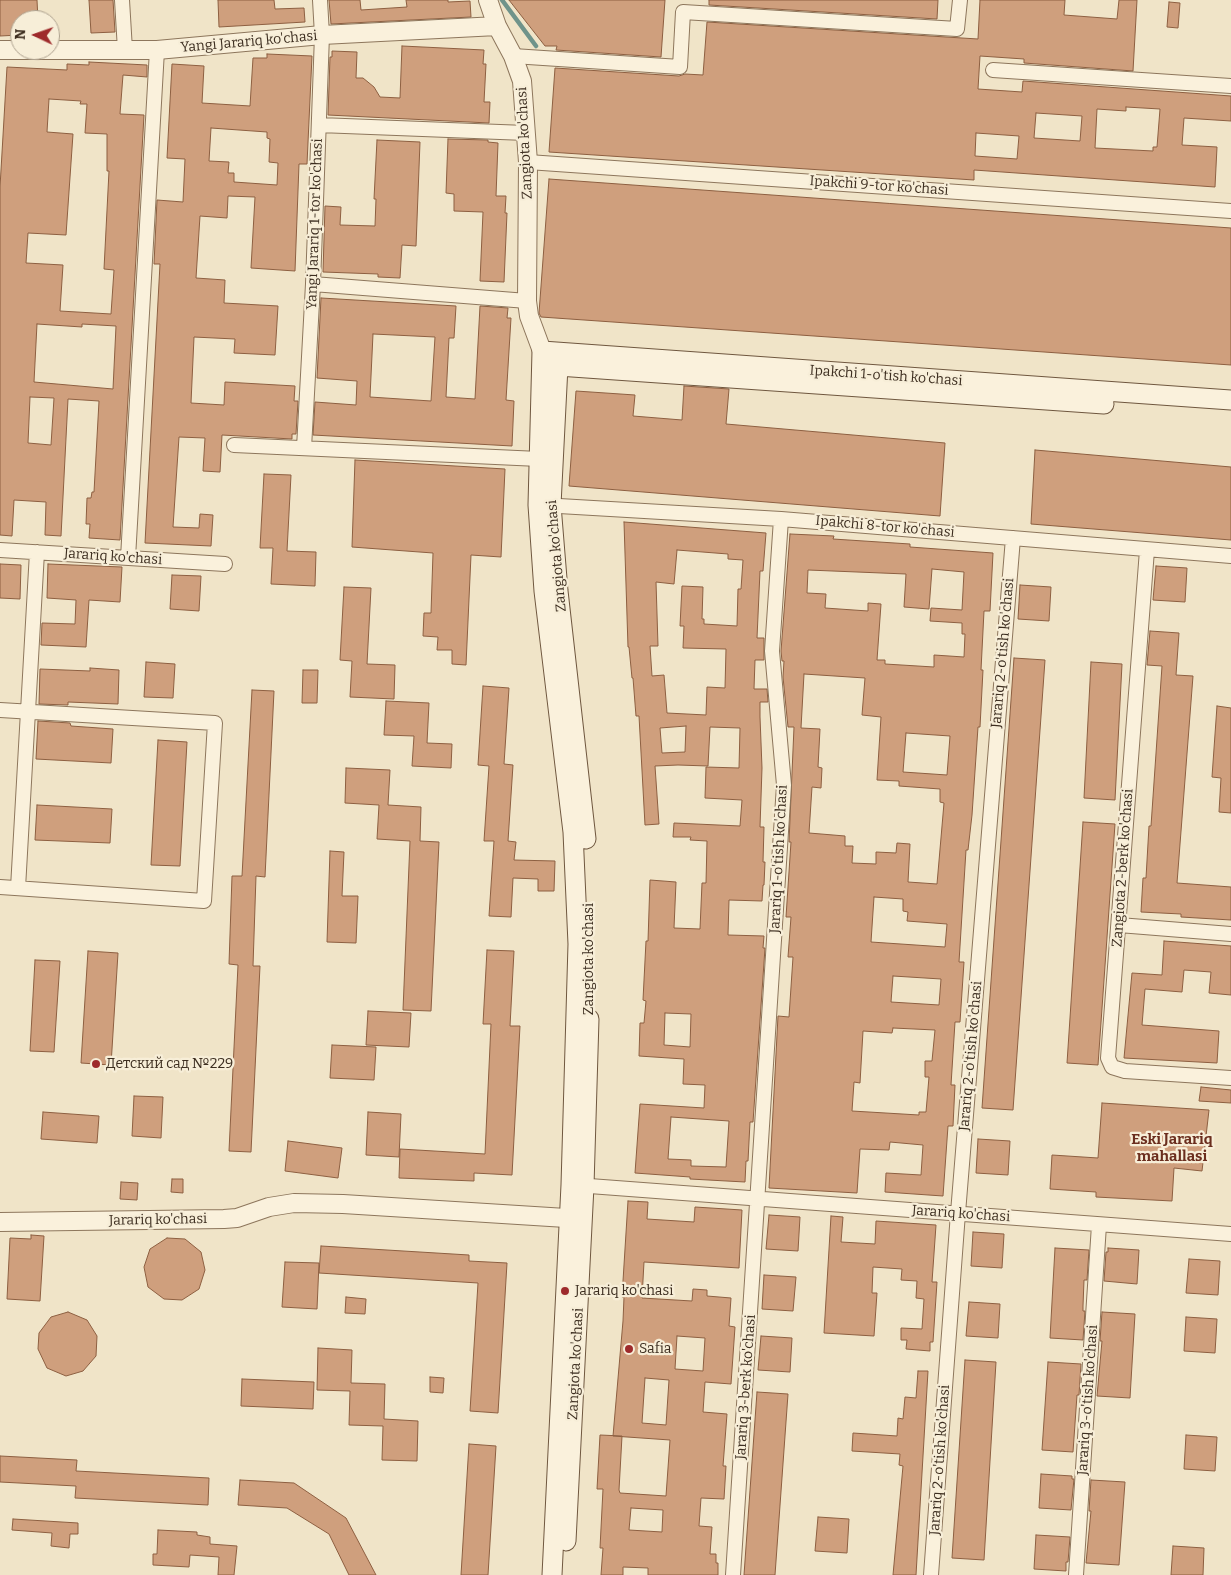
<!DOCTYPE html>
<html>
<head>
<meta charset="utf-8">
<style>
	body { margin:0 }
	#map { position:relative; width:1231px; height:1575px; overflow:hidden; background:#f0e4c8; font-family:Bitter,serif }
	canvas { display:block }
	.north { position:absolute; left:10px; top:10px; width:50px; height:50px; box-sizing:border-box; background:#f7eed8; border:1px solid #ada18e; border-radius:50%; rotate:273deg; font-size:14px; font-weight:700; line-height:20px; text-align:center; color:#3d2e20 }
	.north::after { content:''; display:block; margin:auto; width:18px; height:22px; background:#9e2a2b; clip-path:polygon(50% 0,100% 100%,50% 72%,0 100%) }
</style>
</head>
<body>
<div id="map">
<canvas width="1231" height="1575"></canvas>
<div class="north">N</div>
</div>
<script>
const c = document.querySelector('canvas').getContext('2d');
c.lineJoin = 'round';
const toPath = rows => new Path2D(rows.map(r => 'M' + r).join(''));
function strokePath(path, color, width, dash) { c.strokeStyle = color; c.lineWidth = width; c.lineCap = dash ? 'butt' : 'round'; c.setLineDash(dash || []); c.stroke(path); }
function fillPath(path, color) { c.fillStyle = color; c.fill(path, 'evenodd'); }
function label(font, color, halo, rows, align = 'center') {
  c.font = font + ' Bitter,serif'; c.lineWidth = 4.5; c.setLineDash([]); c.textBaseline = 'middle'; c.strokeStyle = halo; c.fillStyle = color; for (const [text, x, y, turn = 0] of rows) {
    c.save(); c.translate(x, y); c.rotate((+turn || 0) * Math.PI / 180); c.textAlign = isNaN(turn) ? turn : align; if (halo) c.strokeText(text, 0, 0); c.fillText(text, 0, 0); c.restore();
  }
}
strokePath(toPath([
	[502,0,536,46]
]), '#6f938a', 4.5);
const building = toPath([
	[0,0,37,0,38,20,20,20,20,35,0,36,0,0],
	[89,0,113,0,115,32,91,33,89,0],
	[218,0,274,0,275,9,304,8,305,22,219,27,218,0],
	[329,0,360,0,361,10,407,7,406,0,448,0,448,2,470,1,471,17,331,24,329,0],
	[509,0,665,0,661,57,556,50,557,46,545,46,509,0],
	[709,0,938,0,937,19,709,5,709,0],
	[980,0,1065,0,1064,15,1117,19,1119,0,1137,0,1133,71,1024,63,1024,59,980,56,978,89,1022,92,1023,81,1231,96,1231,121,1184,118,1182,145,1217,147,1215,187,974,170,974,180,549,152,555,68,679,76,685,74,703,75,707,22,978,39,980,0],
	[1126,107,1160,109,1157,147,1153,147,1153,151,1095,148,1097,109,1126,111,1126,107],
	[1036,113,1082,116,1080,141,1034,138,1036,113],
	[976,133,1019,136,1017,159,975,156,976,133],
	[1169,2,1180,3,1178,28,1167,27,1169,2],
	[402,46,484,50,483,64,486,64,484,102,490,102,489,123,328,115,330,57,332,57,332,51,357,52,356,78,363,78,374,87,380,97,400,98,402,46],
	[267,54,312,56,307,164,299,164,295,271,251,268,255,197,228,196,227,218,200,216,196,278,225,280,224,303,278,306,275,355,234,353,235,339,194,337,191,403,224,405,225,382,295,386,294,401,298,401,296,434,292,434,292,439,222,435,220,472,203,471,205,438,179,437,173,527,199,528,200,514,213,515,211,546,145,543,160,264,154,264,157,200,183,202,185,159,167,158,172,64,204,66,202,103,250,106,253,58,267,58,267,54],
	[211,128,267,132,267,138,270,139,269,162,278,163,277,185,234,182,234,173,228,173,229,162,209,161,211,128],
	[89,62,147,65,147,77,123,75,120,114,144,115,120,540,89,538,90,524,86,524,87,498,91,498,92,492,94,492,99,401,68,399,61,536,45,535,46,502,14,500,12,536,0,535,0,187,7,67,67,70,67,64,89,65,89,62],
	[49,99,81,101,80,104,87,104,85,133,107,134,107,171,109,171,104,269,114,270,111,314,60,311,63,265,26,263,28,233,66,235,73,134,47,132,49,99],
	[37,324,82,327,82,324,116,326,113,389,34,382,37,324],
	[30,397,54,398,51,445,28,443,30,397],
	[448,139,488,140,488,142,498,143,496,196,506,196,505,213,507,213,504,282,480,281,483,212,454,211,454,194,446,193,448,139],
	[377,140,420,142,416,246,402,245,400,278,378,277,378,274,323,272,325,206,341,207,340,225,375,226,376,199,374,199,377,140],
	[549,179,1231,228,1231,365,541,317,539,313,549,179],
	[321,298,456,306,454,338,449,338,446,397,475,399,480,306,508,308,507,318,511,318,506,400,514,401,512,446,313,435,315,402,356,405,357,381,317,378,321,298],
	[373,334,435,337,431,401,370,397,373,334],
	[684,386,729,389,726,424,945,443,940,516,569,486,576,391,635,395,633,416,682,420,684,386],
	[1035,450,1231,467,1231,540,1031,524,1035,450],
	[355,460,505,469,501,557,471,555,466,665,452,664,452,650,437,650,438,637,423,636,424,613,431,613,433,553,352,547,355,460],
	[264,474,291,475,287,551,316,552,315,586,271,584,273,548,260,548,264,474],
	[624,522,766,533,763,571,760,571,757,638,764,638,764,660,755,660,754,689,767,689,768,702,760,702,760,717,762,768,760,827,764,827,763,862,765,862,764,885,763,885,762,901,729,900,728,935,764,936,763,948,765,948,753,1122,750,1122,748,1161,746,1161,745,1182,690,1179,690,1177,635,1173,640,1104,704,1108,705,1085,683,1084,684,1059,639,1056,640,1023,644,1023,646,1001,643,1000,646,941,648,941,650,880,676,882,674,928,700,929,702,883,706,883,707,841,690,840,691,837,673,837,674,823,740,826,742,800,705,798,706,767,739,768,740,728,710,727,708,766,678,765,655,766,659,824,645,825,639,716,636,716,633,678,632,678,629,647,628,647,624,522],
	[677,550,728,554,728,559,743,560,741,589,738,589,737,626,704,624,704,619,702,619,703,587,682,586,680,626,684,626,683,648,726,649,725,688,707,687,706,715,667,713,664,675,652,676,650,646,658,646,656,582,674,584,677,550],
	[686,726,685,752,662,753,660,728,686,726],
	[665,1013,691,1014,690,1047,664,1045,665,1013],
	[671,1117,729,1121,726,1167,691,1166,691,1160,668,1159,671,1117],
	[790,534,834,536,833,539,910,544,910,547,993,553,990,611,984,611,981,670,983,670,980,727,978,727,972,815,968,850,966,850,959,962,964,962,960,1022,955,1022,951,1085,955,1085,953,1126,948,1126,943,1196,885,1192,886,1173,921,1175,923,1145,890,1142,889,1150,860,1149,857,1193,769,1188,778,1016,789,1017,793,957,788,957,791,917,786,917,791,842,789,842,794,727,788,727,783,677,784,661,782,661,781,651,790,534],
	[932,569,964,572,962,610,931,608,930,621,962,623,962,634,965,634,964,657,934,655,934,667,885,664,885,660,877,660,881,604,868,603,868,611,825,608,826,594,807,593,808,570,906,574,904,607,929,609,932,569],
	[804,674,865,678,862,715,881,717,877,780,899,781,899,786,940,789,940,802,944,803,937,884,908,882,910,844,897,843,896,853,876,852,876,864,852,863,853,846,845,846,845,836,809,833,812,787,821,788,822,768,818,767,820,729,801,728,804,674],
	[906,733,950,736,947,775,903,772,906,733],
	[874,897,903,899,903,911,908,912,907,921,947,924,945,947,871,942,874,897],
	[893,976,941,979,939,1005,891,1002,893,976],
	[893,1028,935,1030,932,1061,925,1061,925,1077,929,1077,926,1112,919,1112,919,1115,852,1111,854,1082,860,1083,863,1031,892,1033,893,1028],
	[0,564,21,565,20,599,0,598,0,564],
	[48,564,122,567,120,602,89,600,86,647,41,645,42,623,75,624,76,600,47,598,48,564],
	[1156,566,1187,568,1185,602,1153,600,1156,566],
	[172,575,201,576,199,611,170,609,172,575],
	[1020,585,1051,587,1049,621,1018,619,1020,585],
	[344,587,371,588,367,664,395,665,394,699,350,697,352,661,340,660,344,587],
	[1150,631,1179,633,1176,675,1193,676,1177,883,1231,887,1231,920,1181,917,1181,914,1141,912,1143,878,1146,878,1149,826,1151,826,1162,666,1147,665,1150,631],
	[1014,658,1045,660,1013,1110,982,1108,1014,658],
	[146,662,175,664,173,698,144,697,146,662],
	[1091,662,1122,664,1115,800,1084,798,1091,662],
	[90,668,119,670,118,704,68,702,68,705,39,704,40,669,90,671,90,668],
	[303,670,318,670,317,703,302,703,303,670],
	[483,686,509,688,504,764,513,765,508,841,516,842,514,860,555,861,554,891,538,891,538,879,513,878,511,917,489,916,494,841,484,841,489,766,478,765,483,686],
	[252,690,274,691,265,877,256,876,253,966,260,966,251,1152,229,1151,238,965,229,964,232,876,242,876,252,690],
	[386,701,429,703,427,743,452,744,451,768,412,766,414,736,384,735,386,701],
	[1217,706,1231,708,1231,813,1219,812,1221,778,1212,777,1217,706],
	[38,721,70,723,71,726,113,729,111,763,36,759,38,721],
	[158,740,187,742,180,866,151,865,158,740],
	[346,768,390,770,388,805,421,807,420,841,439,842,431,1011,403,1010,410,841,377,839,379,805,345,803,346,768],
	[37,805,112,809,110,843,35,840,37,805],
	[1083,822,1115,824,1098,1065,1067,1063,1083,822],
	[330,851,344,852,342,896,358,896,356,943,327,942,330,851],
	[1164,941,1231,946,1231,995,1209,993,1211,972,1184,970,1182,992,1145,989,1142,1025,1219,1031,1217,1063,1124,1058,1132,973,1162,975,1164,941],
	[487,950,514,951,510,1026,520,1026,512,1175,474,1173,474,1181,399,1178,400,1149,485,1154,491,1024,483,1024,487,950],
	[88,951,118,953,111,1065,81,1063,88,951],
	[35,960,60,961,54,1052,30,1051,35,960],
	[368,1011,411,1013,409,1047,366,1045,368,1011],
	[332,1045,376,1047,374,1080,330,1078,332,1045],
	[1201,1087,1231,1090,1231,1103,1199,1101,1201,1087],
	[134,1096,163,1097,161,1138,132,1136,134,1096],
	[1102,1103,1209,1110,1202,1171,1174,1168,1172,1201,1096,1197,1096,1192,1050,1189,1052,1155,1098,1158,1102,1103],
	[43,1112,99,1116,97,1143,41,1139,43,1112],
	[368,1112,401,1114,399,1157,366,1155,368,1112],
	[978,1139,1010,1141,1008,1175,976,1173,978,1139],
	[288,1141,342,1148,338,1178,285,1171,288,1141],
	[172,1179,183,1179,183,1193,171,1192,172,1179],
	[121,1182,138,1183,137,1200,120,1199,121,1182],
	[628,1201,648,1202,647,1219,694,1222,695,1207,742,1210,739,1268,644,1262,642,1298,692,1301,693,1289,707,1290,707,1296,731,1298,729,1326,735,1327,731,1384,705,1382,703,1412,727,1414,723,1466,726,1466,724,1499,701,1498,699,1526,712,1527,710,1554,716,1554,716,1563,718,1563,718,1575,648,1575,648,1568,623,1567,623,1575,601,1575,603,1548,600,1548,603,1489,597,1489,600,1435,622,1436,619,1490,620,1493,666,1496,670,1440,613,1436,623,1321,624,1297,622,1297,628,1201],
	[677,1336,705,1338,703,1371,675,1369,677,1336],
	[645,1378,669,1380,666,1425,642,1423,645,1378],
	[631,1508,663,1510,662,1532,629,1530,631,1508],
	[769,1215,800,1217,798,1251,766,1249,769,1215],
	[831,1216,843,1217,841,1242,875,1244,876,1221,936,1225,932,1282,937,1282,933,1342,930,1342,930,1351,906,1349,907,1340,901,1340,901,1328,922,1329,924,1299,916,1298,917,1281,901,1280,902,1269,873,1267,872,1293,877,1293,874,1336,824,1333,831,1216],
	[973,1232,1004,1234,1002,1268,971,1266,973,1232],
	[31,1235,44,1236,40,1301,7,1299,10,1238,31,1239,31,1235],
	[167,1238,185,1239,201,1252,205,1270,199,1289,182,1300,164,1299,148,1287,144,1267,150,1249,167,1238],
	[321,1246,469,1255,469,1261,507,1263,498,1413,470,1411,478,1283,319,1273,321,1246],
	[1055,1248,1089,1250,1087,1280,1084,1280,1083,1306,1083,1311,1085,1311,1083,1340,1050,1338,1055,1248],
	[1108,1248,1139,1250,1137,1284,1104,1281,1106,1252,1108,1252,1108,1248],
	[1189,1259,1220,1261,1218,1295,1186,1293,1189,1259],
	[285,1262,319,1263,317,1309,282,1307,285,1262],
	[764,1275,796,1277,793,1311,762,1309,764,1275],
	[346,1297,366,1299,365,1314,345,1313,346,1297],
	[969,1302,1000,1304,998,1338,966,1336,969,1302],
	[68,1312,87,1320,97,1336,96,1356,83,1371,66,1376,47,1368,38,1349,39,1333,51,1317,68,1312],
	[1102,1312,1135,1314,1130,1398,1097,1396,1102,1341,1100,1341,1102,1312],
	[1186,1317,1217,1319,1215,1353,1184,1351,1186,1317],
	[761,1336,792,1338,790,1372,758,1370,761,1336],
	[318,1348,352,1350,351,1383,385,1384,384,1419,418,1421,417,1461,382,1460,383,1426,349,1425,350,1391,317,1390,318,1348],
	[965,1360,996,1362,984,1560,952,1558,965,1360],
	[1048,1362,1081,1364,1079,1395,1077,1395,1073,1452,1042,1450,1048,1362],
	[918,1371,928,1371,916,1575,893,1575,903,1466,899,1465,900,1454,852,1451,853,1433,897,1436,898,1418,903,1419,905,1397,916,1398,918,1371],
	[430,1377,444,1378,443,1393,430,1392,430,1377],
	[242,1379,314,1382,313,1409,241,1406,242,1379],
	[757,1392,788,1394,775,1575,744,1575,757,1392],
	[1186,1435,1217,1437,1215,1471,1184,1469,1186,1435],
	[469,1444,496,1446,488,1575,461,1575,469,1444],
	[0,1456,77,1460,76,1471,209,1478,208,1505,75,1498,76,1486,0,1482,0,1456],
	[1041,1474,1072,1476,1072,1479,1074,1479,1071,1510,1039,1508,1041,1474],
	[240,1480,294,1483,346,1518,376,1575,349,1575,329,1534,287,1508,238,1505,240,1480],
	[1091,1480,1125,1482,1119,1565,1086,1563,1091,1511,1089,1511,1091,1480],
	[818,1517,849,1519,847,1553,815,1551,818,1517],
	[13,1519,78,1523,78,1534,70,1534,69,1548,51,1546,52,1533,12,1530,13,1519],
	[158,1530,197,1532,197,1535,210,1537,210,1544,237,1546,234,1575,218,1575,219,1557,190,1555,189,1567,153,1565,153,1554,157,1554,158,1530],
	[1036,1535,1070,1537,1068,1562,1066,1562,1066,1571,1034,1569,1036,1535],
	[1173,1546,1204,1548,1203,1575,1171,1575,1173,1546]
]);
fillPath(building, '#cf9f7d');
strokePath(building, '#8d5f41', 1);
const minor = toPath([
	[122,0,125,50],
	[513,56,680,67,683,12,957,29,960,0],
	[993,70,1231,86],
	[319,125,526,133],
	[528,162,1231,211],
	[313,284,527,301],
	[234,445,539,459],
	[304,448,313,284,322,35,320,0],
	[542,505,781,519,1231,556],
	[0,550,225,564],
	[1147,550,1108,1058,1112,1067,1125,1071,1231,1078],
	[128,558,157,50],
	[0,710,215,723,204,901,0,887],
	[18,888,37,552],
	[1119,925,1231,934],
	[576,1185,1231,1234],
	[733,1575,784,785,772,651,781,519],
	[931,1575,958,1213,1013,538],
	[1076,1575,1099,1225]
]);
const tertiary = toPath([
	[488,0,497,26,513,56,522,81,528,162,527,301,529,316,542,351,552,361],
	[0,50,157,50,322,35,497,26],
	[0,1222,224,1219,237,1218,269,1207,294,1203,343,1204,582,1219]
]);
const secondary = toPath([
	[586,839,558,591,551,505,558,366,1104,404],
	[566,1541,584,1186,589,1019],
	[552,1575,571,1185,578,944,573,832,544,591,538,505,542,351,1231,400]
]);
strokePath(minor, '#8d765c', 16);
strokePath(tertiary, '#8d765c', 20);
strokePath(secondary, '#6f573f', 21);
strokePath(minor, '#faf1dc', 14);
strokePath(tertiary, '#faf1dc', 18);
strokePath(secondary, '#faf1dc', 19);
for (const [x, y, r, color] of [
	[96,1064,5,"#9e2a2b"],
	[565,1291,5,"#9e2a2b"],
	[629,1349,5,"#9e2a2b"]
]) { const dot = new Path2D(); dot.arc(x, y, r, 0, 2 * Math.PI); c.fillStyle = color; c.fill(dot); strokePath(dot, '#f7eed8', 2); }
label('14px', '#3d2e20', '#f7eed8', [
	["Yangi Jarariq ko'chasi",249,42,-5],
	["Zangiota ko'chasi",525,143,-93],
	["Ipakchi 9-tor ko'chasi",879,186,4],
	["Yangi Jarariq 1-tor ko'chasi",315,224,-88],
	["Ipakchi 1-o'tish ko'chasi",886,376,4],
	["Ipakchi 8-tor ko'chasi",885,527,5],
	["Zangiota ko'chasi",557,556,-95],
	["Jarariq ko'chasi",113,557,4],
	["Jarariq 2-o'tish ko'chasi",1003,653,-85],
	["Jarariq 1-o'tish ko'chasi",779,859,-87],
	["Zangiota 2-berk ko'chasi",1123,868,-86],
	["Zangiota ko'chasi",589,959,-90],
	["Jarariq 2-o'tish ko'chasi",971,1056,-85],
	["Jarariq ko'chasi",961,1214,4],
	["Jarariq ko'chasi",158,1220,-1],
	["Zangiota ko'chasi",576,1364,-87],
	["Jarariq 3-berk ko'chasi",746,1387,-86],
	["Jarariq 3-o'tish ko'chasi",1088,1400,-86],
	["Jarariq 2-o'tish ko'chasi",940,1460,-86]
]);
label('14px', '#3d2e20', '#f7eed8', [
	["Детский сад №229",106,1064],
	["Jarariq ko'chasi",575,1291],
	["Safia",639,1349]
], 'left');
label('bold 15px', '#6b2e1e', '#f7eed8', [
	["Eski Jarariq",1172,1140],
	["mahallasi",1172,1157]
]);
</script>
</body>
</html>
